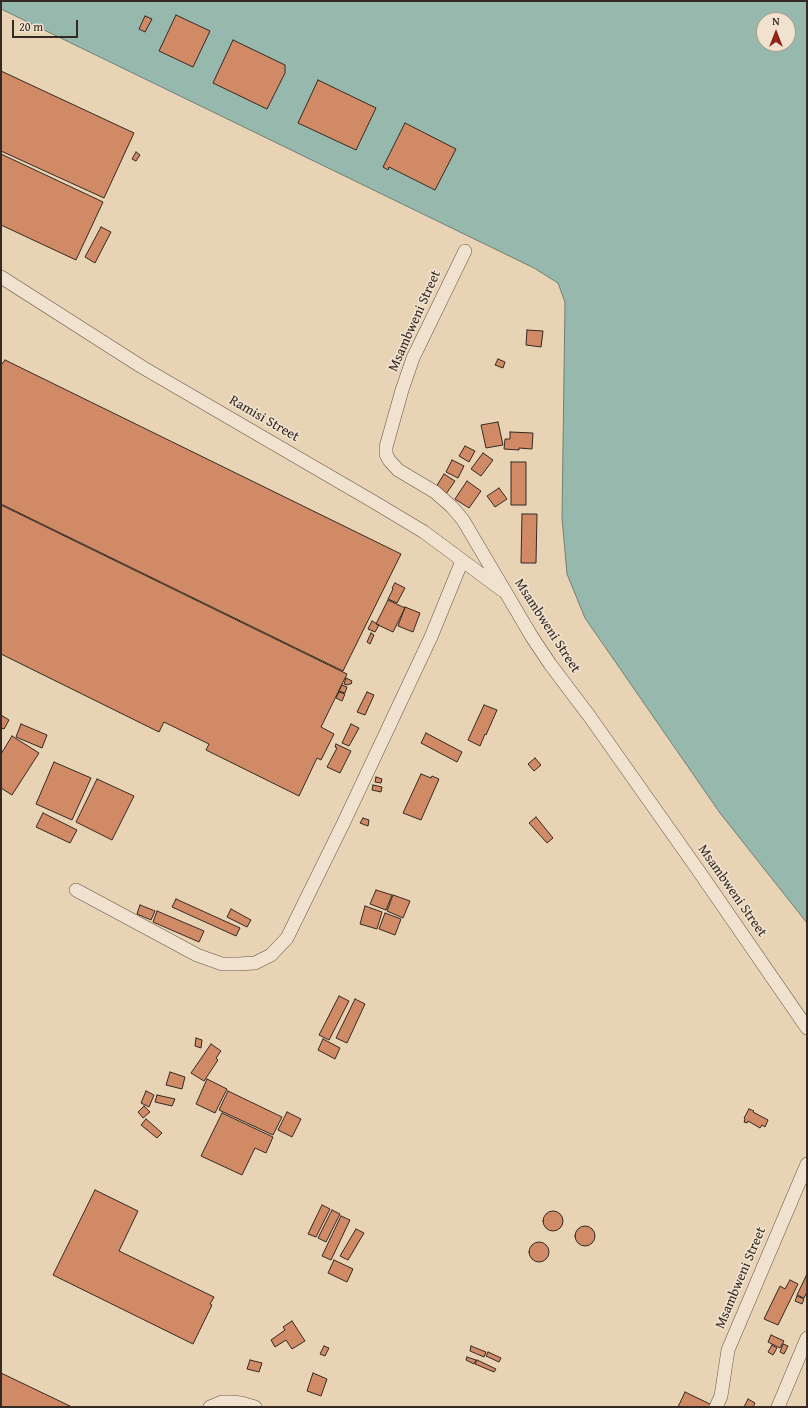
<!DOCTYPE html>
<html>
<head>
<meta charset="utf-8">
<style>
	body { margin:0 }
	#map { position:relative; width:808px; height:1408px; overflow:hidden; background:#e8d3b4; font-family:"Gentium Book Plus",serif }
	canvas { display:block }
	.frame { position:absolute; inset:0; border:2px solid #352923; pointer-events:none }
	.north { position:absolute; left:756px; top:12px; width:40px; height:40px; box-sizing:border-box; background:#f0e2ce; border:1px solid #a5988a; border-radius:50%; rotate:0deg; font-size:11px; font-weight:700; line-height:16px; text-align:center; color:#352923 }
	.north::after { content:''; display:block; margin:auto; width:14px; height:18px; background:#8f2418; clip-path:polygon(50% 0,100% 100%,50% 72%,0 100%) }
	.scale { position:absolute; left:12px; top:20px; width:66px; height:18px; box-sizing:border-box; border:2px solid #352923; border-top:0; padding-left:5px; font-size:12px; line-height:14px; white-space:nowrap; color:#352923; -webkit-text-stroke:3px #f0e2ce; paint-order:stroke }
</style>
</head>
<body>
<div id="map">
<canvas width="808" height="1408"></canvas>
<div class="frame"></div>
<div class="north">N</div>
<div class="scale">20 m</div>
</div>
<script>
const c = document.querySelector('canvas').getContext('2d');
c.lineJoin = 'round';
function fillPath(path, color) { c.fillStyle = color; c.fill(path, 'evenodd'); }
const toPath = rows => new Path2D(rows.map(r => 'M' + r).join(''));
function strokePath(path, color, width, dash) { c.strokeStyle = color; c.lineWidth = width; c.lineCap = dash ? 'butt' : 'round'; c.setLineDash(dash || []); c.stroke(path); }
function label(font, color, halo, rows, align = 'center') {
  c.font = font + ' "Gentium Book Plus",serif'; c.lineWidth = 3.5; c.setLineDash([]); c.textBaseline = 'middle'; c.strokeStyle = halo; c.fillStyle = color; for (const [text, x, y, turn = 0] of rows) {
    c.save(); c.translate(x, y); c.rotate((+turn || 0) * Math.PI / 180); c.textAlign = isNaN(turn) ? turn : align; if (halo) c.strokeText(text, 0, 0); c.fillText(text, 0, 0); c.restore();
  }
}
const water = toPath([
	[1,1,807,1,807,923,720,813,585,618,567,574,562,518,565,302,558,283,534,268,1,9,1,1],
	[764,20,788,20,788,44,764,44,764,20]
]);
fillPath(water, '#97b8ad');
strokePath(water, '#707f76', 1);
const building = toPath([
	[176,15,210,31,193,67,159,51,176,15],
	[145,16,152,19,145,32,139,29,145,16],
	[233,40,285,65,285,73,267,109,213,83,233,40],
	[1,71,134,133,104,198,1,151,1,71],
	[318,80,376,108,356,150,298,123,318,80],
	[405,123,456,149,435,190,389,167,388,170,383,167,405,123],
	[136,152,140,155,136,161,132,159,136,152],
	[1,154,103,202,76,260,1,225,1,154],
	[101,227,111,232,95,263,85,257,101,227],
	[527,330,543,331,541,347,526,345,527,330],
	[498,359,505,362,503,368,495,365,498,359],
	[5,360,401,554,343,671,1,504,1,365,5,360],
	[498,422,503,445,486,448,481,425,498,422],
	[510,432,533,433,532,449,519,448,519,450,504,449,505,439,510,439,510,432],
	[465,446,475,451,469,462,459,456,465,446],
	[483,453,493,460,481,476,471,469,483,453],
	[452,460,464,466,458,478,446,472,452,460],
	[511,462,526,462,526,505,511,505,511,462],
	[444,474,455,481,446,494,436,487,444,474],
	[467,481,481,491,469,508,455,499,467,481],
	[499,488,507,499,495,507,487,496,499,488],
	[1,505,347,674,321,727,334,734,321,760,317,758,299,796,206,750,209,744,164,722,159,732,1,654,1,505],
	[522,514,537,514,536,563,521,563,522,514],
	[395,583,405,588,397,603,388,599,393,589,392,588,395,583],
	[388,600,405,608,393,632,376,624,388,600],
	[405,607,420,613,413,632,398,626,405,607],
	[372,621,379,625,375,632,368,629,372,621],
	[371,633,374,635,370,644,367,642,371,633],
	[346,678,352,681,351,684,349,684,348,685,344,684,346,678],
	[342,685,347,687,345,693,339,691,342,685],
	[339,692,345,694,342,701,336,698,339,692],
	[367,692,374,695,365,715,357,712,367,692],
	[484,705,497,710,486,735,485,734,480,746,468,740,484,705],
	[1,715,9,720,4,729,1,728,1,715],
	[21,724,47,735,42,748,16,737,21,724],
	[351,724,359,728,349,746,342,743,351,724],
	[426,733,462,752,457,762,421,743,426,733],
	[12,736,39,753,12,795,1,788,1,754,12,736],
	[336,744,351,751,340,773,327,767,337,748,335,747,336,744],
	[535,758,541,765,534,771,528,764,535,758],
	[54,762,91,778,72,820,36,804,54,762],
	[421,774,431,778,432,776,439,779,421,820,403,813,421,774],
	[376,777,382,779,381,783,375,782,376,777],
	[97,779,134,796,112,840,76,822,97,779],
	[373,785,382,787,381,792,372,790,373,785],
	[43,813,77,830,70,843,36,827,43,813],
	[536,817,553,838,547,843,529,823,536,817],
	[363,818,369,820,368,826,360,823,363,818],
	[376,890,392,895,386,910,370,904,376,890],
	[393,895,410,901,403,918,387,911,393,895],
	[176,899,240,928,236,936,172,907,176,899],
	[140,905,155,911,151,920,137,914,140,905],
	[365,906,382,912,377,929,360,924,365,906],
	[231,909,251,920,247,927,227,917,231,909],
	[157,911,204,931,199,942,153,922,157,911],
	[385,913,401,919,395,935,379,929,385,913],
	[339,996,349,1001,329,1040,319,1035,339,996],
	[355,999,365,1004,347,1043,336,1038,355,999],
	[196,1038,202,1040,201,1048,195,1046,196,1038],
	[323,1039,340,1048,335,1059,318,1050,323,1039],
	[211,1044,221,1051,216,1058,218,1060,204,1081,191,1073,211,1044],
	[170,1072,185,1077,182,1089,166,1085,170,1072],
	[207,1079,227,1089,215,1113,196,1104,207,1079],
	[146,1091,154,1095,149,1107,141,1103,146,1091],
	[228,1091,282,1117,273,1135,219,1110,228,1091],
	[157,1095,175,1099,172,1106,155,1102,157,1095],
	[144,1106,150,1112,143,1118,138,1112,144,1106],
	[749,1109,754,1111,753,1112,768,1120,765,1127,762,1125,760,1128,748,1121,747,1123,744,1122,745,1119,744,1118,749,1109],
	[287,1112,301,1119,292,1137,278,1130,287,1112],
	[222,1113,273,1137,266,1153,255,1148,242,1175,201,1156,222,1113],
	[146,1119,162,1133,157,1138,141,1125,146,1119],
	[95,1190,138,1211,119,1251,214,1297,210,1304,212,1305,193,1344,53,1275,95,1190],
	[322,1205,330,1209,316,1237,308,1234,322,1205],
	[332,1210,340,1214,326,1242,318,1238,332,1210],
	'543 1221a10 10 0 1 1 20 0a10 10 0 1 1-20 0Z',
	[341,1216,350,1220,331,1260,322,1256,341,1216],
	'575 1236a10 10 0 1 1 20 0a10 10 0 1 1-20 0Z',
	[356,1229,364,1233,348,1260,340,1256,356,1229],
	'529 1252a10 10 0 1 1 20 0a10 10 0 1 1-20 0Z',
	[334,1260,353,1269,347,1282,328,1273,334,1260],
	[807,1274,807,1292,804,1298,797,1295,807,1274],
	[790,1280,798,1284,778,1325,764,1319,780,1286,785,1289,790,1280],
	[797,1296,804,1299,802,1304,795,1301,797,1296],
	[292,1321,305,1341,292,1349,286,1340,275,1347,271,1340,285,1330,283,1327,292,1321],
	[771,1335,784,1341,780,1348,768,1342,771,1335],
	[783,1344,788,1346,784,1354,780,1352,783,1344],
	[772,1345,777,1348,773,1355,768,1352,772,1345],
	[324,1346,329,1348,325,1356,320,1354,324,1346],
	[471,1346,486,1352,484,1357,470,1351,471,1346],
	[488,1352,501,1358,499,1362,486,1356,488,1352],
	[467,1357,476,1360,474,1364,466,1360,467,1357],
	[250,1360,262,1363,259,1372,247,1369,250,1360],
	[477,1360,496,1369,494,1372,475,1364,477,1360],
	[1,1373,72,1407,1,1407,1,1373],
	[313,1373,327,1379,321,1396,307,1391,313,1373],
	[685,1392,712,1405,712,1407,678,1407,685,1392],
	[748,1399,755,1403,753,1407,744,1407,748,1399]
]);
fillPath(building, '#d08a65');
strokePath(building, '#352923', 1);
const service = toPath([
	[465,251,413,358,402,390,386,447,386,454,389,460,398,470,435,492,452,507,463,520,532,637,550,664,590,717,698,870,807,1028],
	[1,277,142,367,374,502,424,532,502,590],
	[76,890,197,955,222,964,238,964,255,963,271,955,287,938,344,822,431,637,462,561],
	[210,1407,222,1402,231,1402,241,1403,255,1407],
	[716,1407,721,1396,728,1350,807,1164],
	[778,1407,807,1338]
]);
strokePath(service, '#625447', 14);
strokePath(service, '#f0e2ce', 13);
label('14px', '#352923', '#f0e2ce', [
	["Msambweni Street",415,321,-66],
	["Ramisi Street",264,419,30],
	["Msambweni Street",547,626,57],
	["Msambweni Street",732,891,55],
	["Msambweni Street",741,1278,-67]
]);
</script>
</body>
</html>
